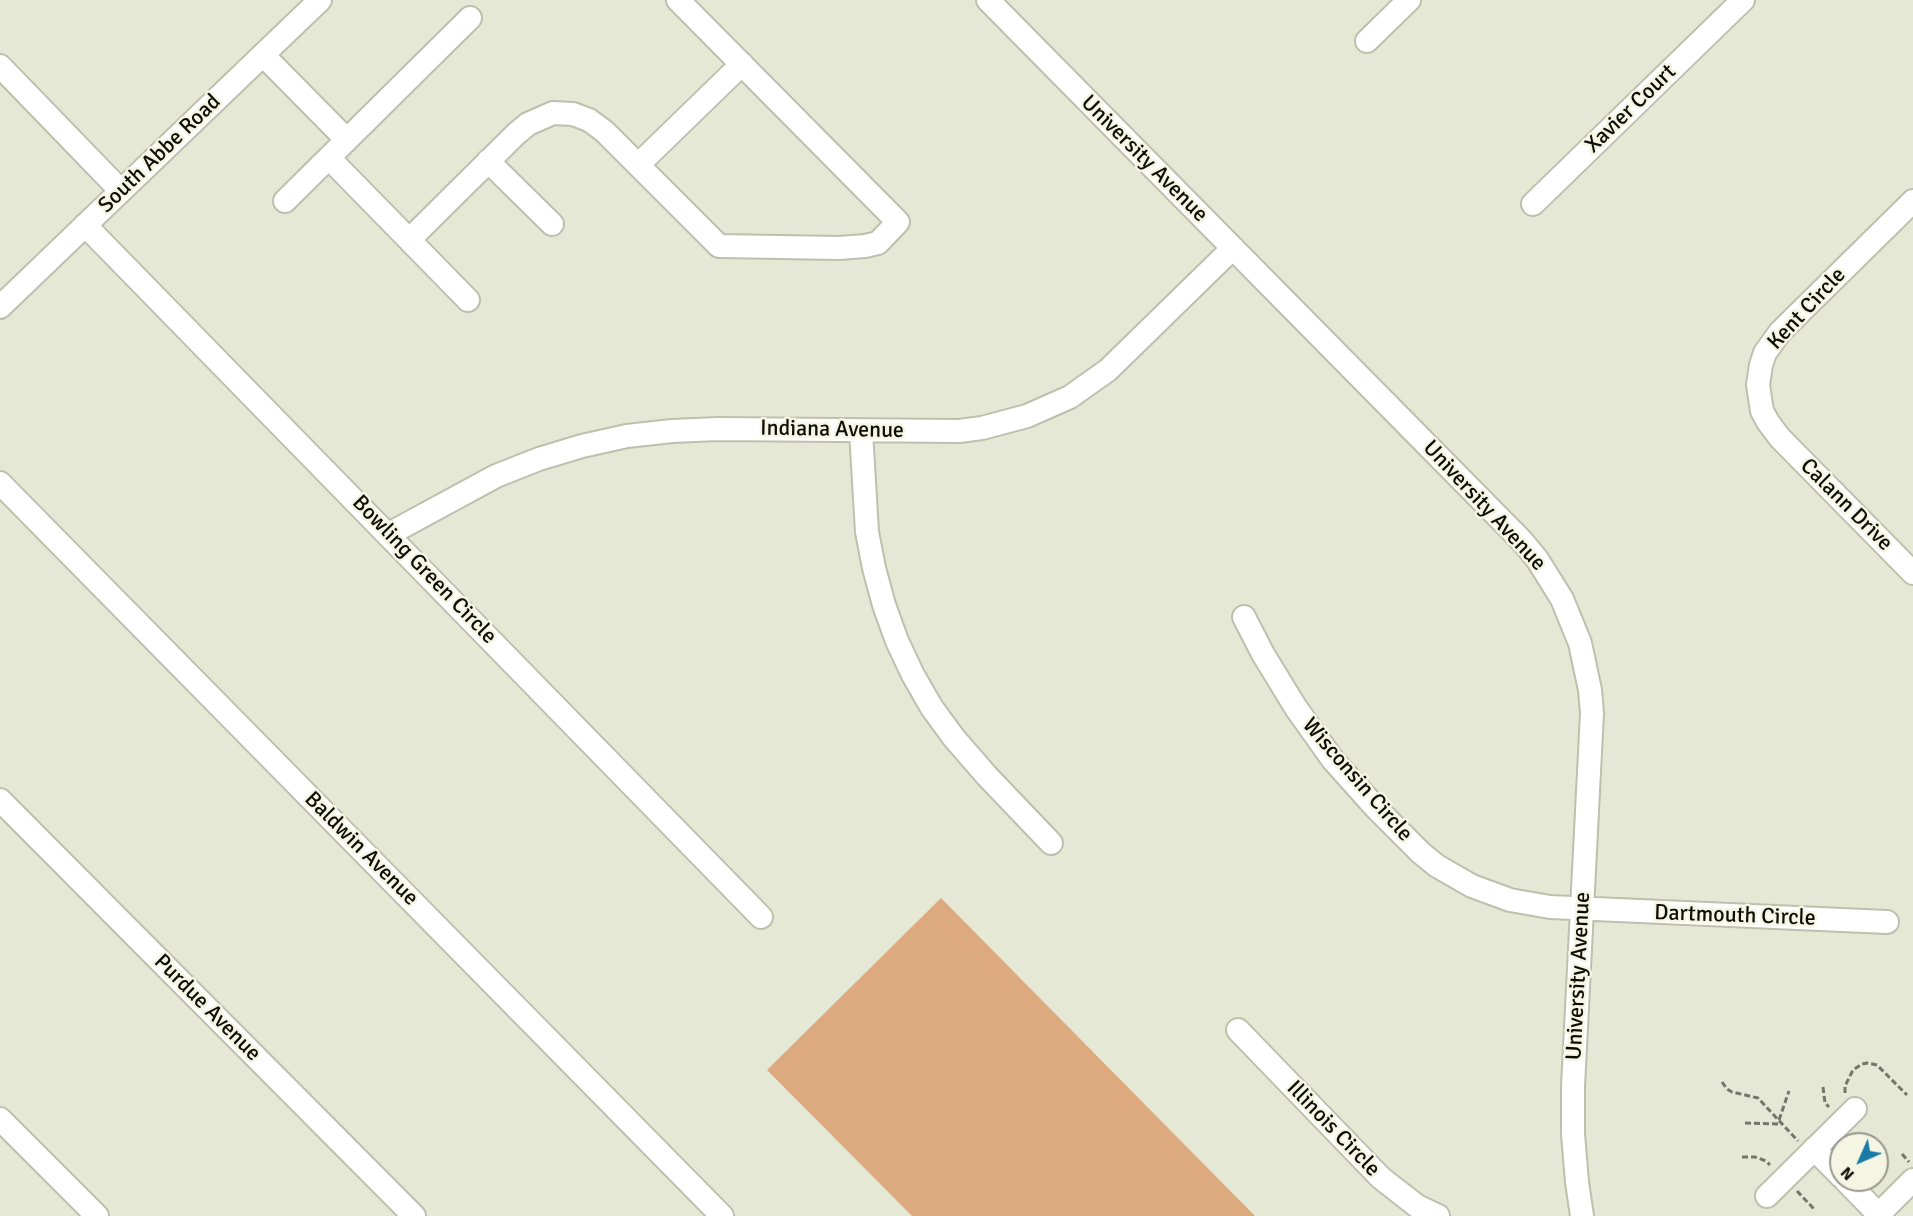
<!DOCTYPE html>
<html>
<head>
<meta charset="utf-8">
<style>
	body { margin:0 }
	#map { position:relative; width:1913px; height:1216px; overflow:hidden; background:#e6e8d6; font-family:Signika,sans-serif }
	canvas { display:block }
	.north { position:absolute; left:1829px; top:1132px; width:60px; height:60px; box-sizing:border-box; background:#f4f5e3; border:2px solid #98988b; border-radius:50%; rotate:225deg; font-size:16px; font-weight:700; line-height:24px; text-align:center; color:#0d0d07 }
	.north::after { content:''; display:block; margin:auto; width:21px; height:27px; background:#197aa6; clip-path:polygon(50% 0,100% 100%,50% 72%,0 100%) }
</style>
</head>
<body>
<div id="map">
<canvas width="1913" height="1216"></canvas>
<div class="north">N</div>
</div>
<script>
const c = document.querySelector('canvas').getContext('2d');
c.lineJoin = 'round';
function fillPath(path, color) { c.fillStyle = color; c.fill(path, 'evenodd'); }
const toPath = rows => new Path2D(rows.map(r => 'M' + r).join(''));
function strokePath(path, color, width, dash) { c.strokeStyle = color; c.lineWidth = width; c.lineCap = dash ? 'butt' : 'round'; c.setLineDash(dash || []); c.stroke(path); }
function label(font, color, halo, rows, align = 'center') {
  c.font = font + ' Signika,sans-serif'; c.lineWidth = 5; c.setLineDash([]); c.textBaseline = 'middle'; c.strokeStyle = halo; c.fillStyle = color; for (const [text, x, y, turn = 0] of rows) {
    c.save(); c.translate(x, y); c.rotate((+turn || 0) * Math.PI / 180); c.textAlign = isNaN(turn) ? turn : align; if (halo) c.strokeText(text, 0, 0); c.fillText(text, 0, 0); c.restore();
  }
}
fillPath(toPath([
	[941,898,1255,1216,912,1216,767,1070]
]), '#ddaa7f');
const minor = toPath([
	[988,0,1522,541,1537,559,1562,599,1580,643,1590,690,1592,713,1573,1086,1573,1134,1577,1182,1582,1216],
	[1367,41,1409,0],
	[263,55,347,140],
	[0,66,121,191],
	[329,158,468,300],
	[488,161,552,224],
	[638,165,742,64],
	[285,201,470,18],
	[1913,201,1780,332,1765,353,1761,365,1758,385,1762,411,1768,422,1780,438,1913,573],
	[1533,204,1743,0],
	[85,225,761,917],
	[410,239,516,134,528,124,553,113,573,114,589,120,604,131,719,246,839,248,865,246,878,243,898,222,678,0],
	[0,307,320,0],
	[861,431,867,532,874,568,884,605,897,641,913,675,932,708,954,738,987,776,1051,843],
	[0,483,722,1216],
	[389,534,496,476,539,459,582,446,627,436,672,431,718,429,959,431,982,428,1027,416,1070,397,1108,370,1233,248],
	[1244,617,1263,654,1296,708,1333,760,1375,807,1421,853,1437,866,1472,886,1510,900,1550,907,1887,922],
	[0,800,414,1216],
	[1238,1030,1381,1178,1417,1206,1438,1216],
	[0,1119,97,1216],
	[1814,1149,1841,1176],
	[1845,1180,1880,1216],
	[1767,1196,1855,1109],
	[1879,1214,1913,1180]
]);
strokePath(minor, '#bec0ae', 26);
strokePath(toPath([
	[1722,1082,1727,1089,1732,1092,1758,1098,1798,1141],
	[1823,1087,1825,1103,1829,1107],
	[1845,1093,1845,1086,1853,1070,1862,1064,1867,1063,1877,1065,1907,1095],
	[1779,1120,1789,1091],
	[1745,1123,1782,1124],
	[1902,1154,1909,1162],
	[1742,1157,1755,1157,1766,1161,1770,1165],
	[1797,1191,1814,1209]
]), '#75766b', 3, [6, 3]);
strokePath(minor, '#fff', 22);
label('22px', '#0d0d07', '#f4f5e3', [
	["Xavier Court",1631,109,-44],
	["South Abbe Road",160,154,-44],
	["University Avenue",1144,159,45],
	["Kent Circle",1807,309,-47],
	["Indiana Avenue",832,430,1],
	["Calann Drive",1846,505,45],
	["University Avenue",1484,506,47],
	["Bowling Green Circle",424,570,46],
	["Wisconsin Circle",1357,780,49],
	["Baldwin Avenue",361,849,45],
	["Dartmouth Circle",1735,916,2],
	["University Avenue",1579,976,-87],
	["Purdue Avenue",207,1008,45],
	["Illinois Circle",1333,1129,46]
]);
</script>
</body>
</html>
